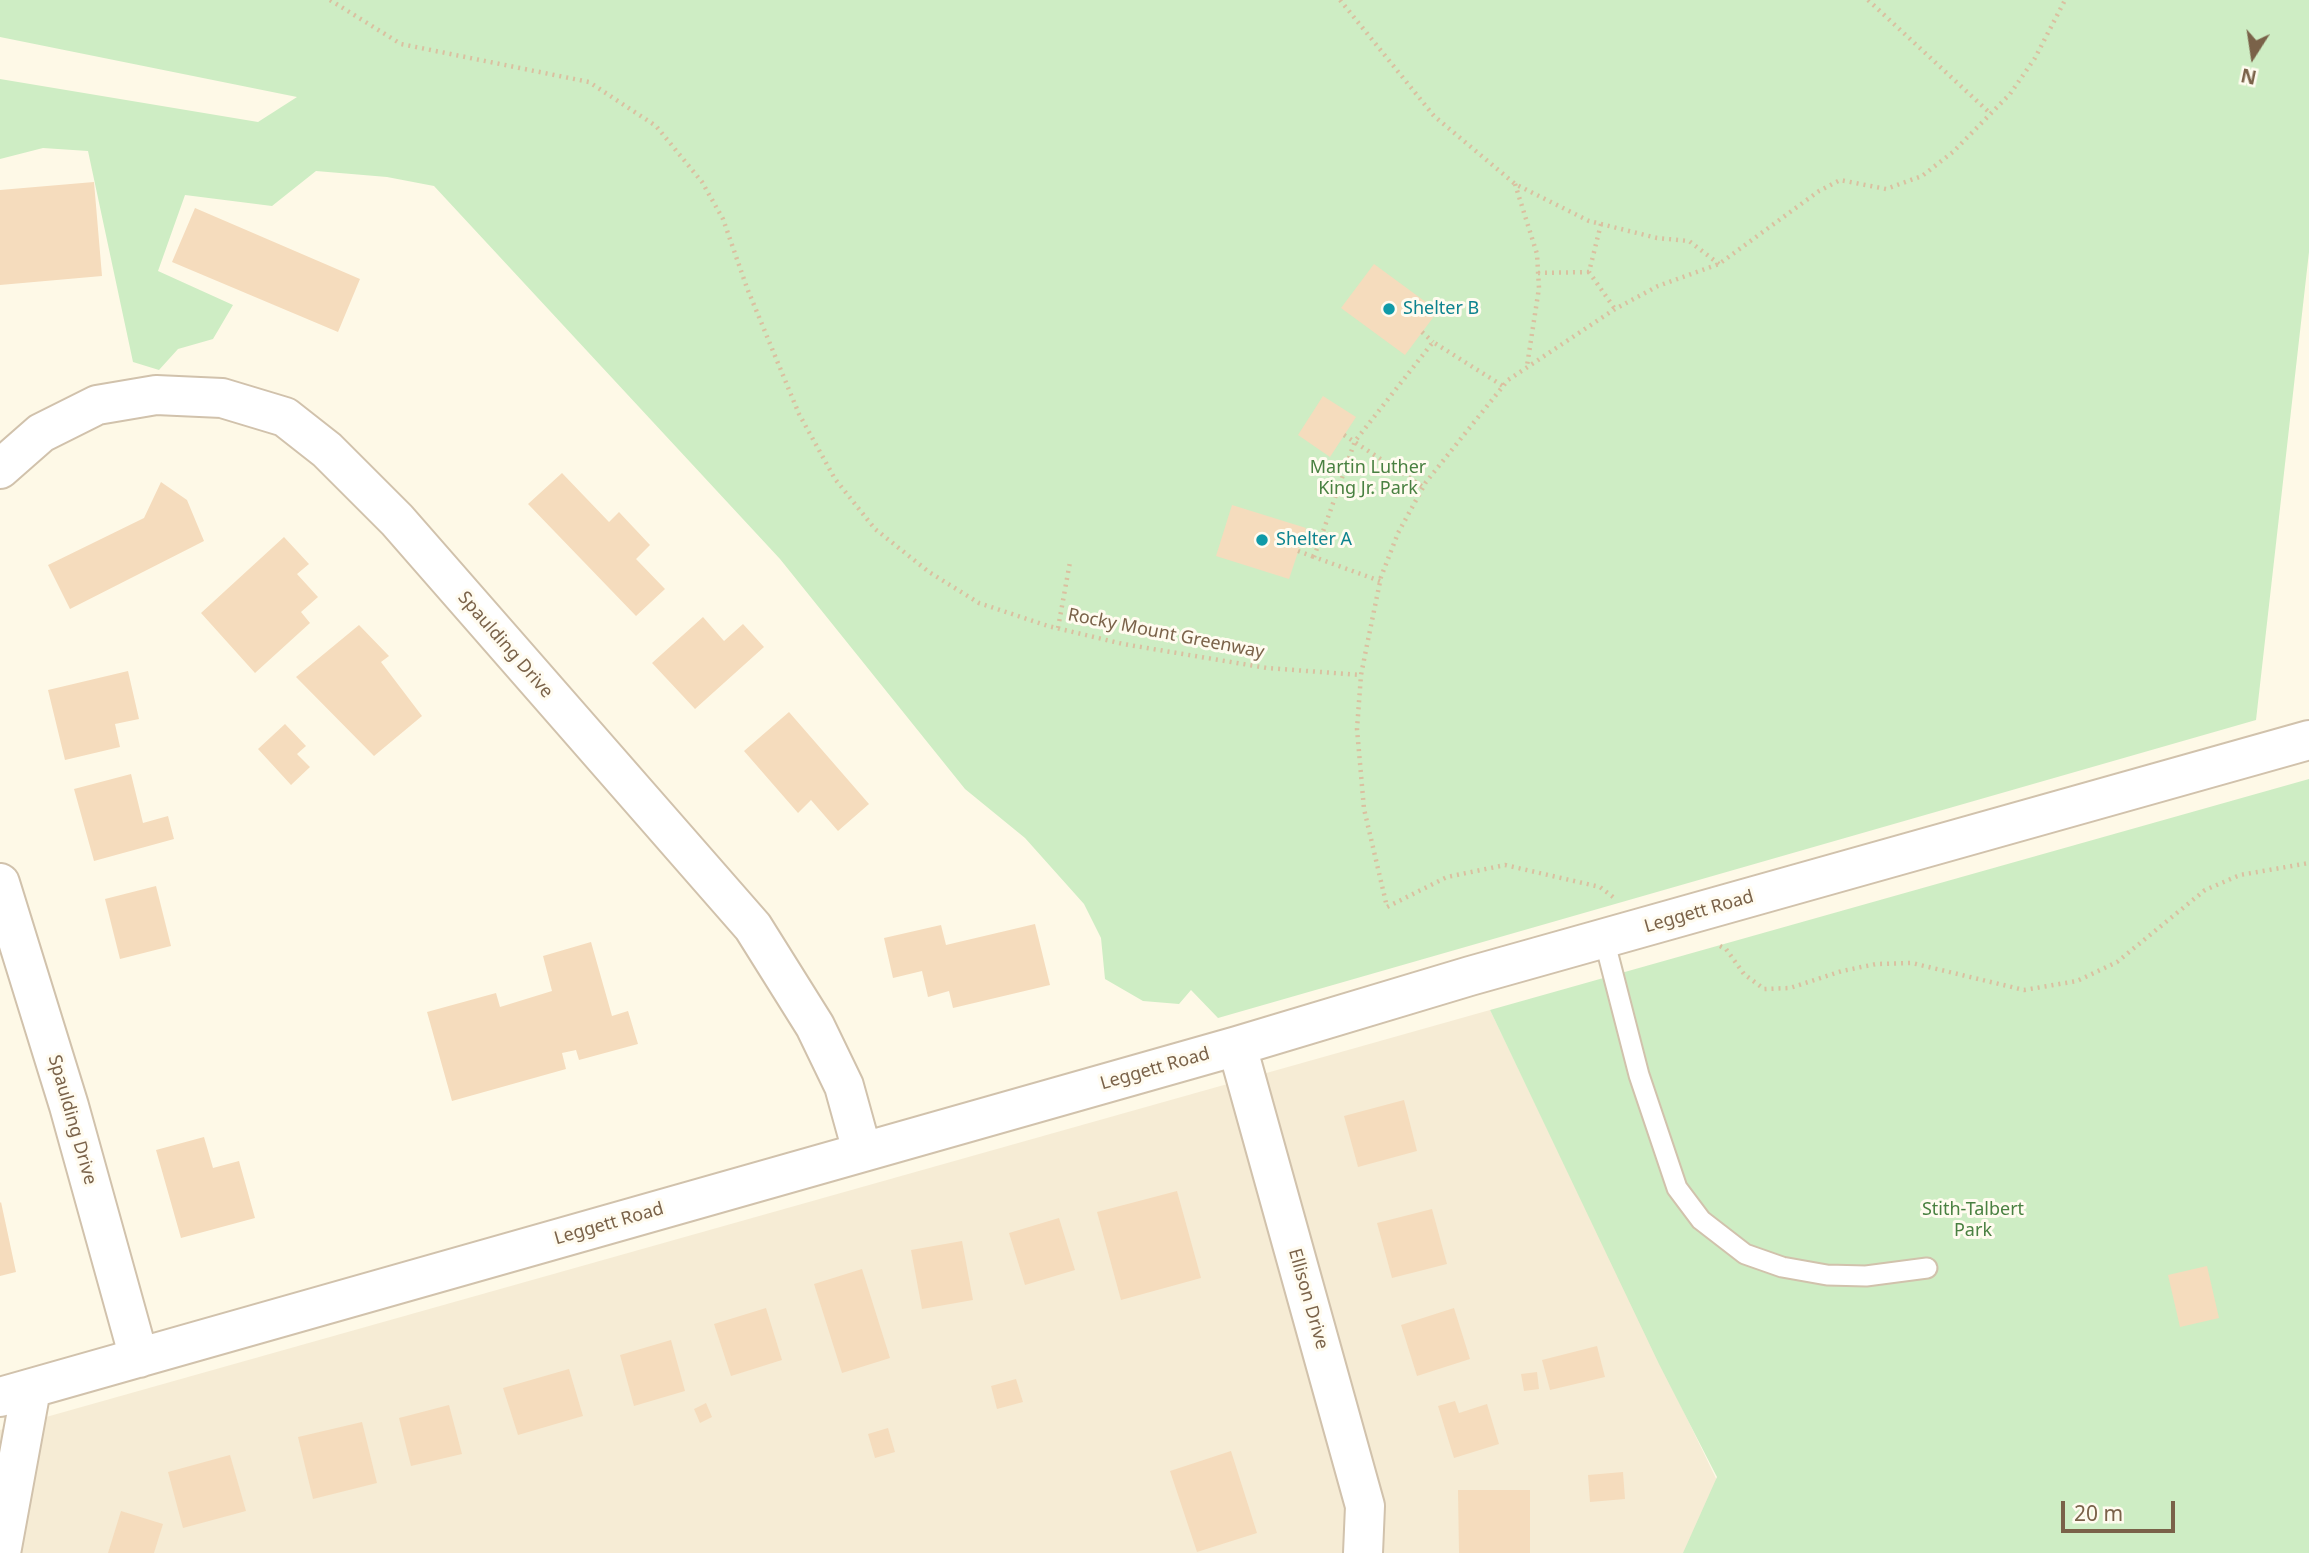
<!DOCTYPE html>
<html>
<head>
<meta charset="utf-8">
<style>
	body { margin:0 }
	#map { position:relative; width:2309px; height:1553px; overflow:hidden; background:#fef9e7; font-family:"Noto Sans",sans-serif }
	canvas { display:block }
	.north { position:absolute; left:2218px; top:21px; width:70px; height:70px; -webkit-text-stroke:5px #fffbef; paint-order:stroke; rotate:192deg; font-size:19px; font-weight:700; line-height:28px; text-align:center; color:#7a6249 }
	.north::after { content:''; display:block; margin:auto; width:24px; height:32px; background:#7a6249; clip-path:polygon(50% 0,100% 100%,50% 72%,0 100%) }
	.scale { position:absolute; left:2061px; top:1501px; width:114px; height:32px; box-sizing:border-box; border:4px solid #7a6249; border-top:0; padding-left:9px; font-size:21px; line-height:24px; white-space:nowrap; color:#7a6249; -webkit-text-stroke:5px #fffbef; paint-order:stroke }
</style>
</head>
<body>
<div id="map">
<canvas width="2309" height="1553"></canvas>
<div class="north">N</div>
<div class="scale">20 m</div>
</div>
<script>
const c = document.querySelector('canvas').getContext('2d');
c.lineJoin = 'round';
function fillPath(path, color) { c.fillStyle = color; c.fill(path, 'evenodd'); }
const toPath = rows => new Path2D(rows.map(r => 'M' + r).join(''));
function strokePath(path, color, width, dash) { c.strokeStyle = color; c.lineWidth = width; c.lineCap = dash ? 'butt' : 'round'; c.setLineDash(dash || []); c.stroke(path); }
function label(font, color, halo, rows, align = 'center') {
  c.font = font + ' "Noto Sans",sans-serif'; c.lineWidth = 6; c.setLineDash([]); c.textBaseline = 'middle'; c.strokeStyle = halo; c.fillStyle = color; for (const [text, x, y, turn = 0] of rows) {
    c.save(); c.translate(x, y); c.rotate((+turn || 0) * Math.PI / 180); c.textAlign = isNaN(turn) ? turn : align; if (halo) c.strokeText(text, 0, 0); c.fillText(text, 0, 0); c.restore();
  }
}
fillPath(toPath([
	[1490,1010,1752,1553,0,1553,0,1430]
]), '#f6ecd5');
fillPath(toPath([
	[0,0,2309,0,2309,252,2256,720,1218,1018,1191,990,1179,1004,1143,1001,1105,979,1101,938,1084,904,1025,838,965,789,780,559,434,186,387,177,316,171,272,206,185,195,158,271,233,305,213,339,178,349,159,370,133,362,88,151,43,148,0,159,0,79,258,122,297,97,0,37],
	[2309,779,2309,1553,1683,1553,1717,1477,1659,1364,1490,1010]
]), '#ceedc4');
fillPath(toPath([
	[94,182,102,276,0,285,0,190],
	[195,208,360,279,338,332,172,262],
	[1374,264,1438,311,1405,355,1341,308],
	[1323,396,1356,417,1330,457,1298,435],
	[562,473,609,522,619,512,650,545,636,559,665,589,636,616,528,504],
	[161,482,187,500,204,541,70,609,48,565,144,518],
	[1232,505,1306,528,1289,579,1216,556],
	[284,537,309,564,297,574,318,597,301,612,310,623,255,673,201,613],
	[703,617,724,641,743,624,764,647,695,709,652,663],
	[359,625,389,656,381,662,422,716,374,756,296,677],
	[128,671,139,719,115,724,120,747,65,760,48,690],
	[789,712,869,804,838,831,811,800,798,813,744,751],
	[285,724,306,746,297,754,310,767,291,785,258,749],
	[131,774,143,823,168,816,174,839,94,861,74,789],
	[156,886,171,946,120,959,105,899],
	[1035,924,1050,985,953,1008,949,991,928,997,922,971,893,978,884,938,941,925,946,945],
	[591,942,612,1016,628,1011,638,1044,579,1060,576,1050,562,1053,566,1069,452,1101,427,1012,496,993,500,1007,552,991,543,956],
	[1404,1100,1417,1151,1358,1167,1344,1116],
	[204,1137,213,1168,239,1161,255,1218,181,1238,156,1150],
	[1177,1191,1201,1278,1121,1300,1097,1212],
	[1,1202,16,1272,0,1276,0,1203],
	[1432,1209,1447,1264,1392,1278,1377,1223],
	[1059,1218,1075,1270,1025,1285,1009,1233],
	[962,1241,973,1300,922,1309,911,1250],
	[2207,1266,2219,1318,2180,1327,2168,1275],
	[862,1269,890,1358,842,1373,814,1284],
	[766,1308,782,1360,731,1376,714,1324],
	[1454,1308,1470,1359,1417,1376,1401,1325],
	[671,1340,685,1391,634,1406,620,1355],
	[1597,1346,1605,1377,1550,1390,1542,1360],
	[569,1369,583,1416,518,1435,503,1388],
	[1537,1372,1539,1389,1524,1391,1521,1374],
	[1016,1379,1023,1402,997,1409,991,1386],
	[1455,1401,1459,1413,1487,1404,1499,1444,1454,1458,1438,1406],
	[706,1403,712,1417,700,1423,694,1409],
	[449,1405,462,1454,411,1466,399,1418],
	[362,1422,377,1483,313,1499,298,1437],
	[888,1428,895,1452,875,1458,868,1434],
	[1231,1451,1257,1533,1197,1552,1170,1471],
	[230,1455,246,1511,183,1528,168,1472],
	[1623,1472,1625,1499,1590,1502,1588,1475],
	[1458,1490,1530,1490,1530,1553,1459,1553],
	[121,1511,163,1524,154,1553,108,1553]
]), '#f5dcbd');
const service = toPath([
	[1604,939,1639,1075,1677,1188,1701,1220,1745,1254,1782,1267,1827,1275,1866,1276,1927,1268]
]);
const minor = toPath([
	[0,469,41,433,97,405,156,395,222,398,285,417,327,450,397,520,753,927,815,1026,844,1086,862,1151],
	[0,883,69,1106,139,1358],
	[1237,1046,1365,1506,1363,1553],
	[0,1397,1237,1046,1470,976,2309,740],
	[1,1553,31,1389]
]);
strokePath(service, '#d1c2ac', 23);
strokePath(minor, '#d1c2ac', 42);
strokePath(toPath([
	[330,0,401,44,589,82,656,126,702,182,723,219,747,288,799,414,835,479,875,529,929,572,979,603,1048,626,1123,644,1267,668,1361,675],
	[1340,0,1434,116,1515,184,1589,221,1657,238,1689,241,1719,264],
	[1868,0,1991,114],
	[1515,184,1537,254,1539,288,1527,366],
	[1601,224,1589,272,1615,309],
	[1538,273,1589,272],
	[1422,332,1433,342],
	[1344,435,1423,487],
	[1298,551,1314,557],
	[1380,581,1314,557,1355,441,1433,342,1503,386],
	[1058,628,1070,562],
	[1613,897,1600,887,1505,865,1447,877,1387,907,1364,809,1357,729,1361,675,1368,640,1381,577,1398,533,1426,482,1508,380,1615,309,1658,286,1719,264,1819,191,1840,180,1886,189,1922,176,1953,152,2010,94,2035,58,2065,0],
	[1720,946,1726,949,1744,974,1764,989,1790,988,1842,971,1876,964,1912,963,2024,990,2077,981,2117,962,2205,890,2240,875,2309,863]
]), '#dac0a0', 4.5, [2, 5]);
strokePath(service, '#fff', 19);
strokePath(minor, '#fff', 38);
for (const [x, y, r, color] of [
	[1389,309,7,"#0f9aa8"],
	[1262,540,7,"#0f9aa8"]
]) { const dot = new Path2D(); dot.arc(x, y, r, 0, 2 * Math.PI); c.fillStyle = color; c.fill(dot); strokePath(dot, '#fffbef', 2.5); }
label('18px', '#0d838f', '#fffbef', [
	["Shelter B",1403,309],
	["Shelter A",1276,540]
], 'left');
label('18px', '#498041', '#fffbef', [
	["Martin Luther",1368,468],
	["King Jr. Park",1368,489],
	["Stith-Talbert",1973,1210],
	["Park",1973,1231]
]);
label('18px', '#7a6249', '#fffbef', [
	["Rocky Mount Greenway",1166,634,11],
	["Spaulding Drive",505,645,49],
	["Leggett Road",1699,912,-16],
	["Leggett Road",1155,1069,-16],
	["Spaulding Drive",72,1120,74],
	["Leggett Road",609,1224,-16],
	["Ellison Drive",1308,1299,74]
]);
</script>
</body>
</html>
